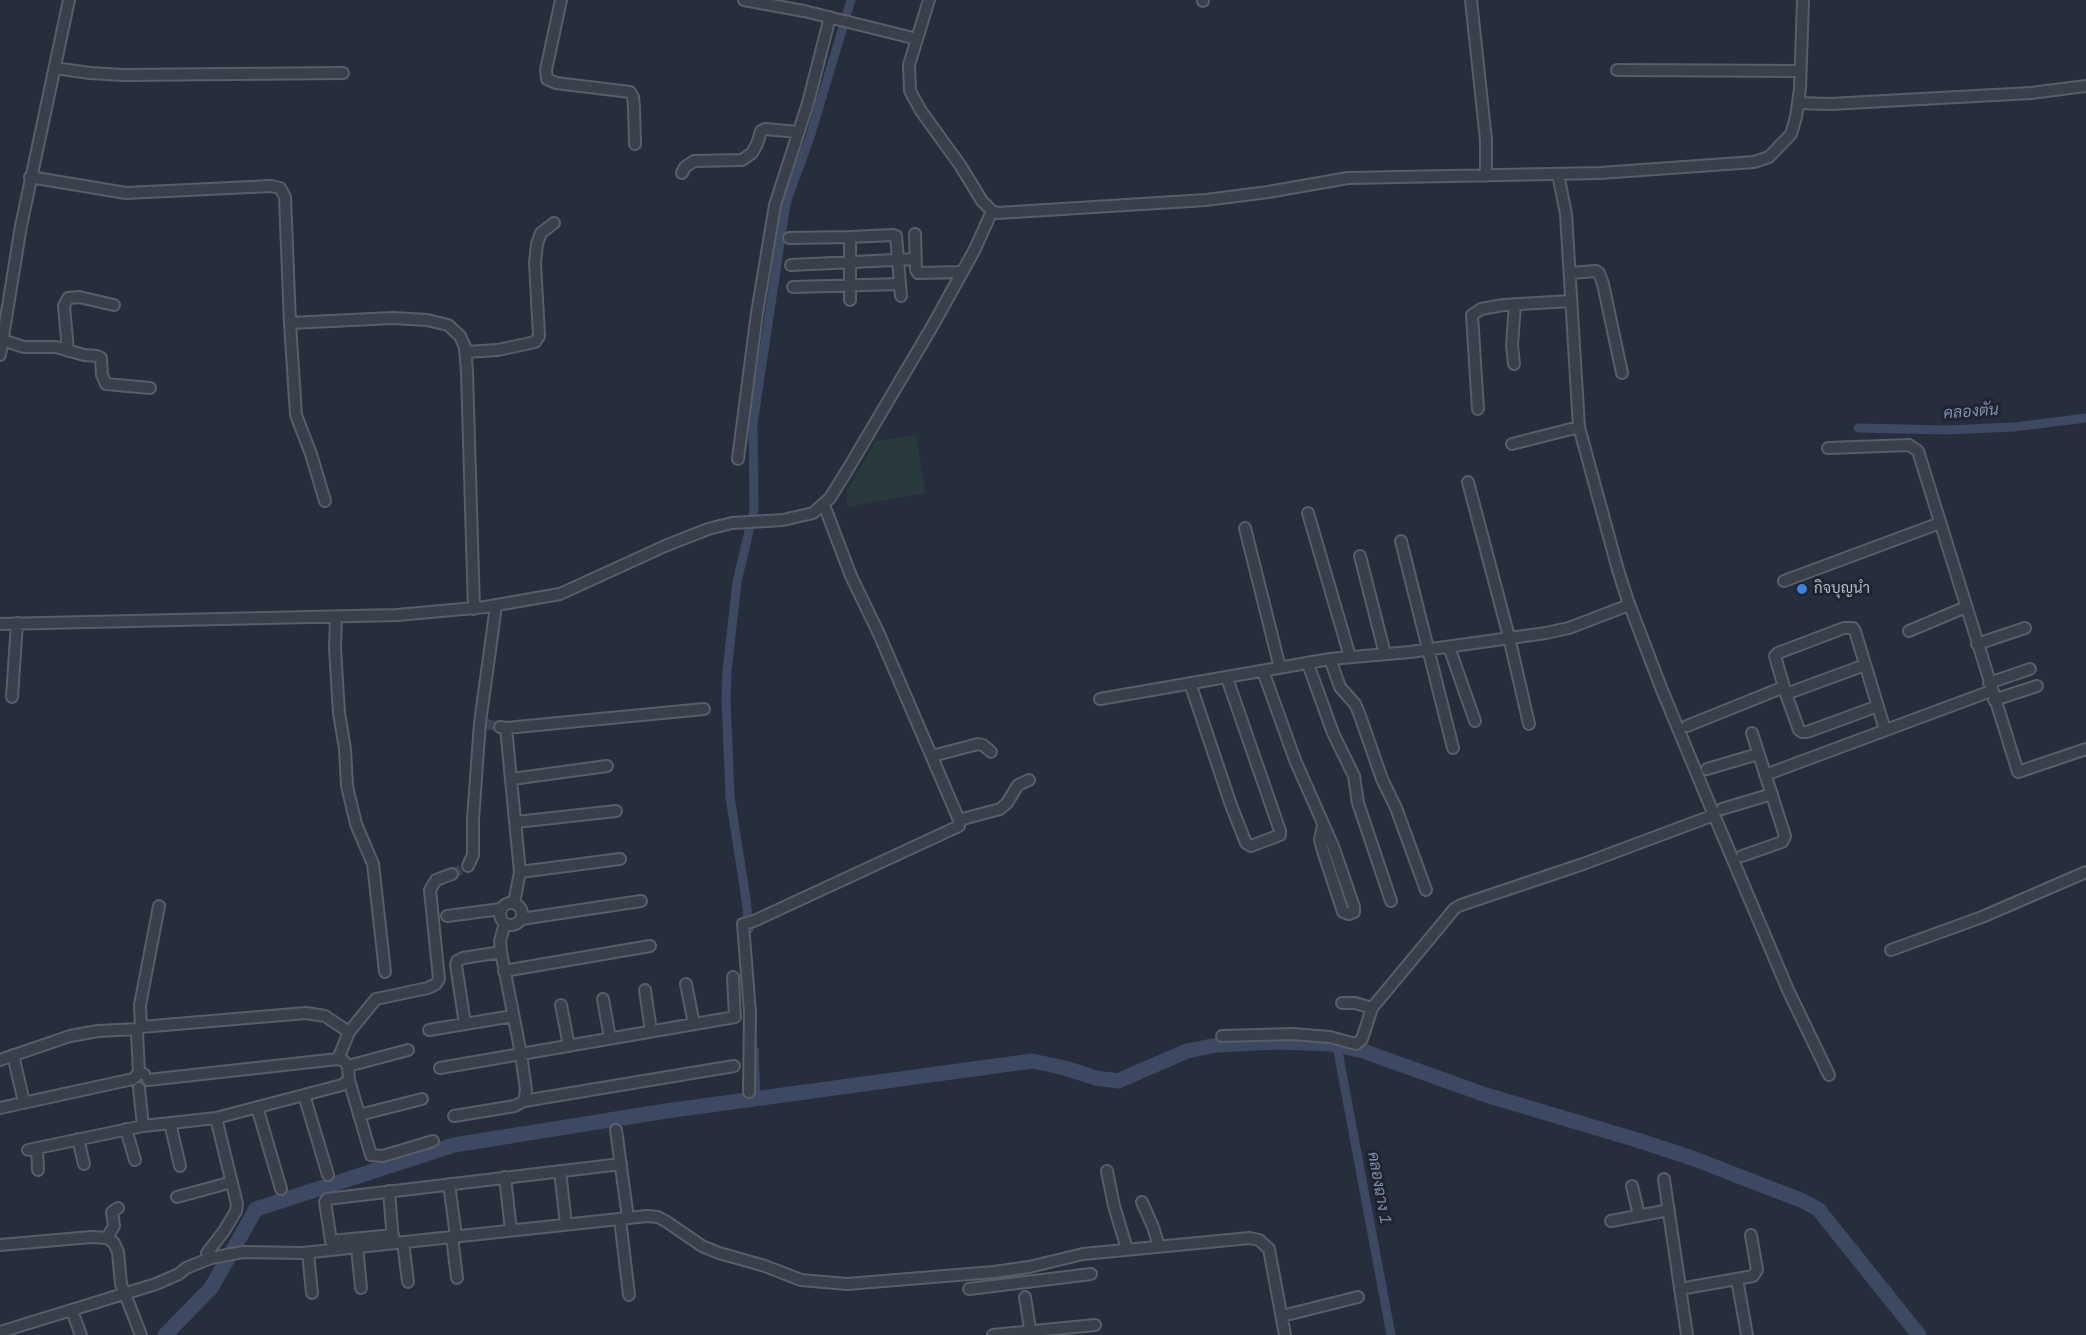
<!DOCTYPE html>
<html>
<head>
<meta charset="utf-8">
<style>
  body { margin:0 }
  canvas { display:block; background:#262d3b }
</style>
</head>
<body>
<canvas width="2086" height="1335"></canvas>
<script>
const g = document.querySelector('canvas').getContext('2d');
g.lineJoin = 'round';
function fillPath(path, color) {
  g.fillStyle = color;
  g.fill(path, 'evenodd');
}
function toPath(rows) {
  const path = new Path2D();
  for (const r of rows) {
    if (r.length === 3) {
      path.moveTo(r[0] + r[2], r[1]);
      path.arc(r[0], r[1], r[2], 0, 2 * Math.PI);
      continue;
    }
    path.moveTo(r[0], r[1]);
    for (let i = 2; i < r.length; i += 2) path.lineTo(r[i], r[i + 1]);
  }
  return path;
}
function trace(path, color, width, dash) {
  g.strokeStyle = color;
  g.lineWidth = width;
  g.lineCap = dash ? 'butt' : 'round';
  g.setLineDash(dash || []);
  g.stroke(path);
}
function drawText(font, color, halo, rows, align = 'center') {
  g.font = font + ' "IBM Plex Sans",Sarabun,sans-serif';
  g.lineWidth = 6;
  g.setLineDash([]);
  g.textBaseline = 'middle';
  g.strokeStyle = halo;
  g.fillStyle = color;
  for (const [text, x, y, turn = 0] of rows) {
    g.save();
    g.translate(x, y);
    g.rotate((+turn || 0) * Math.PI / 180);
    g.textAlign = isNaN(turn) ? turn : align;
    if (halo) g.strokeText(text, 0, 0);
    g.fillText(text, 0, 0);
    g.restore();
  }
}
const green = toPath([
  [916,435,925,493,847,507,847,490,876,441]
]);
const canal = toPath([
  [1858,428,1946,430,2014,427,2086,418],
  [749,929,746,899,730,797,726,698,727,671,737,582,754,510,753,424,786,203,810,137,851,0],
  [1337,1046,1391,1335],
  [754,1050,756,1099]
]);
const river = toPath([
  [165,1335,211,1288,256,1209,454,1145,666,1111,1032,1061,1065,1068,1096,1078,1118,1081,1187,1051,1217,1045,1277,1042,1331,1044,1363,1051,1486,1095,1637,1140,1692,1158,1803,1201,1818,1209,1919,1335]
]);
const minorTunnel = toPath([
  [486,724,500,727],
  [452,874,468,866]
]);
const minor = toPath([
  [561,0,546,70,547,79,556,83,630,92,633,97,634,107,635,144],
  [744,0,804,11,917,39],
  [929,0,909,65,910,91,921,111,960,165,982,201,992,211,998,213,1206,200,1268,192,1348,178,1600,173,1754,162,1769,157,1791,134,1796,117,1800,89,1803,0],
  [1471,0,1486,140,1486,176],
  [1203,1,1203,0],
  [55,68,90,73,123,75,343,73],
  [1617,70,1800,71],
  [1798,103,1830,104,2031,93,2086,86],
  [682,173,685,167,694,161,742,160,752,153,757,144,761,131,765,129,798,132],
  [1558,174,1566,214,1579,427,1618,570,1628,601,1662,690,1714,815,1788,990,1829,1075],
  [30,177,126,193,271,186,280,188,285,197,290,323,393,318,427,320,448,325,460,336,465,347,467,373,474,609],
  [915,234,916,270,918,273,962,272],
  [789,238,850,237],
  [791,265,915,259],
  [1570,273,1596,271,1599,273,1603,284,1622,373],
  [793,287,900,284],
  [850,300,850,237,893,235,896,236,901,296],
  [290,323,296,415,311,454,325,501],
  [2,340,24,347,56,347,84,355,97,356,101,358,102,375,106,384,150,388],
  [68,351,64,306,68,298,79,297,114,305],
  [466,352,498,350,535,342,539,336,535,263,537,244,541,233,554,223],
  [0,355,21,226,69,0],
  [1514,364,1512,345,1515,304],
  [1478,409,1472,315,1481,309,1503,305,1571,301],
  [1512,444,1579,427],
  [1828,448,1909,445,1918,451,2018,772,2086,749],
  [738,459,757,313,775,205,808,103,830,17],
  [1468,482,1509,637,1529,724],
  [1308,513,1350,657],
  [1245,528,1280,668],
  [1401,541,1453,748],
  [1360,556,1385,654],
  [1784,581,1940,523],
  [336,617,335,648,339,713,345,749,347,786,356,824,373,864,385,972],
  [0,624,397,615,485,607,560,594,665,546,708,529,732,523,783,520,813,513,830,498,848,469,933,325,975,249,992,211],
  [1909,631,1966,607],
  [1977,644,2025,628],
  [1449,647,1475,721],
  [1330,659,1340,687,1355,704,1359,713,1382,779,1396,808,1426,890],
  [1308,664,1333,733,1354,776,1358,803,1391,901],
  [1263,671,1295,760,1333,846,1354,907,1354,912,1349,914,1343,912,1323,851,1320,840,1323,825],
  [1190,683,1231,805,1246,843,1251,846,1280,835,1280,831,1227,678],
  [1989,683,2030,669],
  [1786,694,1865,665],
  [12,697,17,623],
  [1100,699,1330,659,1410,652,1546,633,1569,628,1629,605],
  [1994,700,2037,686],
  [1878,706,1807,732,1802,732,1799,730,1786,694,1775,656,1778,653,1844,628,1853,628,1855,631,1885,730],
  [1687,726,1784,687],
  [500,727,506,728,704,709],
  [506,728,520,872,514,903],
  [932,756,978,744,983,745,991,752],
  [1707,769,1758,754],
  [1765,775,1991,691],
  [512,779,607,766],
  [1722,809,1772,794],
  [959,820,1000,809,1007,803,1018,785,1029,780],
  [516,822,616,811],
  [1742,856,1782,842,1785,836,1752,733],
  [468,866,473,855,473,819,480,723,496,606],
  [520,872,620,859],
  [511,914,11],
  [447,916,501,909],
  [521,919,641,901],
  [1891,950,1982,917,2086,872],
  [504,971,650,946],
  [686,984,694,1024],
  [645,990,651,1031],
  [603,999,610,1038],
  [1342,1003,1355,1003,1372,1008,1446,919,1454,909,1461,905,1583,864,1714,815],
  [561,1005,569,1046],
  [465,1024,456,965,457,961,463,958,501,952],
  [141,1027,140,1005,159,906],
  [429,1030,513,1016],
  [1222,1036,1292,1034,1330,1037,1356,1044,1362,1039,1372,1008],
  [13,1055,24,1102],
  [338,1059,349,1032,376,999,428,988,436,984,439,979,430,890,436,880,452,874],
  [0,1060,70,1036,98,1031,137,1029],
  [348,1066,408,1050],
  [440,1068,735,1017,733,977],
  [139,1073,137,1033,137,1029,141,1027,306,1013,325,1016,349,1032],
  [148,1080,338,1059,344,1061,348,1066,349,1080,342,1085,216,1118],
  [349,1080,371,1155,383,1156,433,1141],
  [139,1088,143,1126,216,1118,237,1204,236,1211,224,1231,207,1253],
  [749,1092,750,1012,743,924,754,921,959,826,959,820,879,634,851,576,824,505],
  [304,1095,328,1175],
  [524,1101,734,1066],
  [257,1107,281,1189],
  [0,1108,133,1079,139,1073,144,1074],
  [359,1115,422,1099],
  [454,1116,515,1106,524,1101,526,1090,521,1054,501,952,500,941,505,923],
  [170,1123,180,1166],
  [126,1129,135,1160],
  [616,1130,628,1218],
  [78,1139,84,1164],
  [37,1148,38,1170],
  [28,1150,143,1126],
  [560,1171,566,1224],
  [1107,1171,1114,1206,1127,1249],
  [505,1177,511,1230],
  [1664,1179,1687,1335],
  [449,1184,456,1236],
  [1632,1186,1639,1215],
  [389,1191,393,1241],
  [177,1197,232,1182],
  [1142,1202,1153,1227,1159,1246],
  [620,1219,629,1295],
  [1611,1221,1669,1210],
  [393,1235,331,1241,325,1202,327,1199,621,1164],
  [452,1237,457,1278],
  [107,1238,114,1226,112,1212,118,1208],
  [403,1242,408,1282],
  [0,1245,91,1237,107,1238,114,1243,118,1252,121,1284,141,1335],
  [357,1247,361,1288],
  [308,1253,312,1293],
  [1737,1279,1747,1335],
  [969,1289,1091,1274],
  [1680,1289,1753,1276,1757,1270,1751,1235],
  [1025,1297,1031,1335],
  [72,1311,81,1335],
  [1282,1316,1358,1297],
  [0,1332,156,1284,179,1274,186,1268,211,1258,243,1252,303,1253,647,1216,658,1217,667,1222,702,1246,719,1253,765,1266,801,1280,847,1284,994,1272,1029,1267,1083,1254,1250,1238,1259,1240,1269,1249,1285,1335],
  [993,1335,1095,1325]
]);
const markers = [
  [1802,589,6,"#3f7fe0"]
];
const poiNames = [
  ["กิจบุญนำ",1814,589]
];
const waterNames = [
  ["คลองตัน",1971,412,-4],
  ["คลองฉาง 1",1379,1188,80]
];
fillPath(green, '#293a3d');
trace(canal, '#3d4962', 9);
trace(river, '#3d4962', 15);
trace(minorTunnel, '#3b4250', 10, [10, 5]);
trace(minor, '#575d69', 14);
trace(minor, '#393f4b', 10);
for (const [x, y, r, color] of markers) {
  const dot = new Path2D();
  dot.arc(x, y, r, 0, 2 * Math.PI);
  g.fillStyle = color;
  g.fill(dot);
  trace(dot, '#1e2430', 2);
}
drawText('15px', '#b5bac7', '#1e2430', poiNames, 'left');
drawText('italic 16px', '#808eab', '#1e2430', waterNames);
</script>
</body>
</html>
